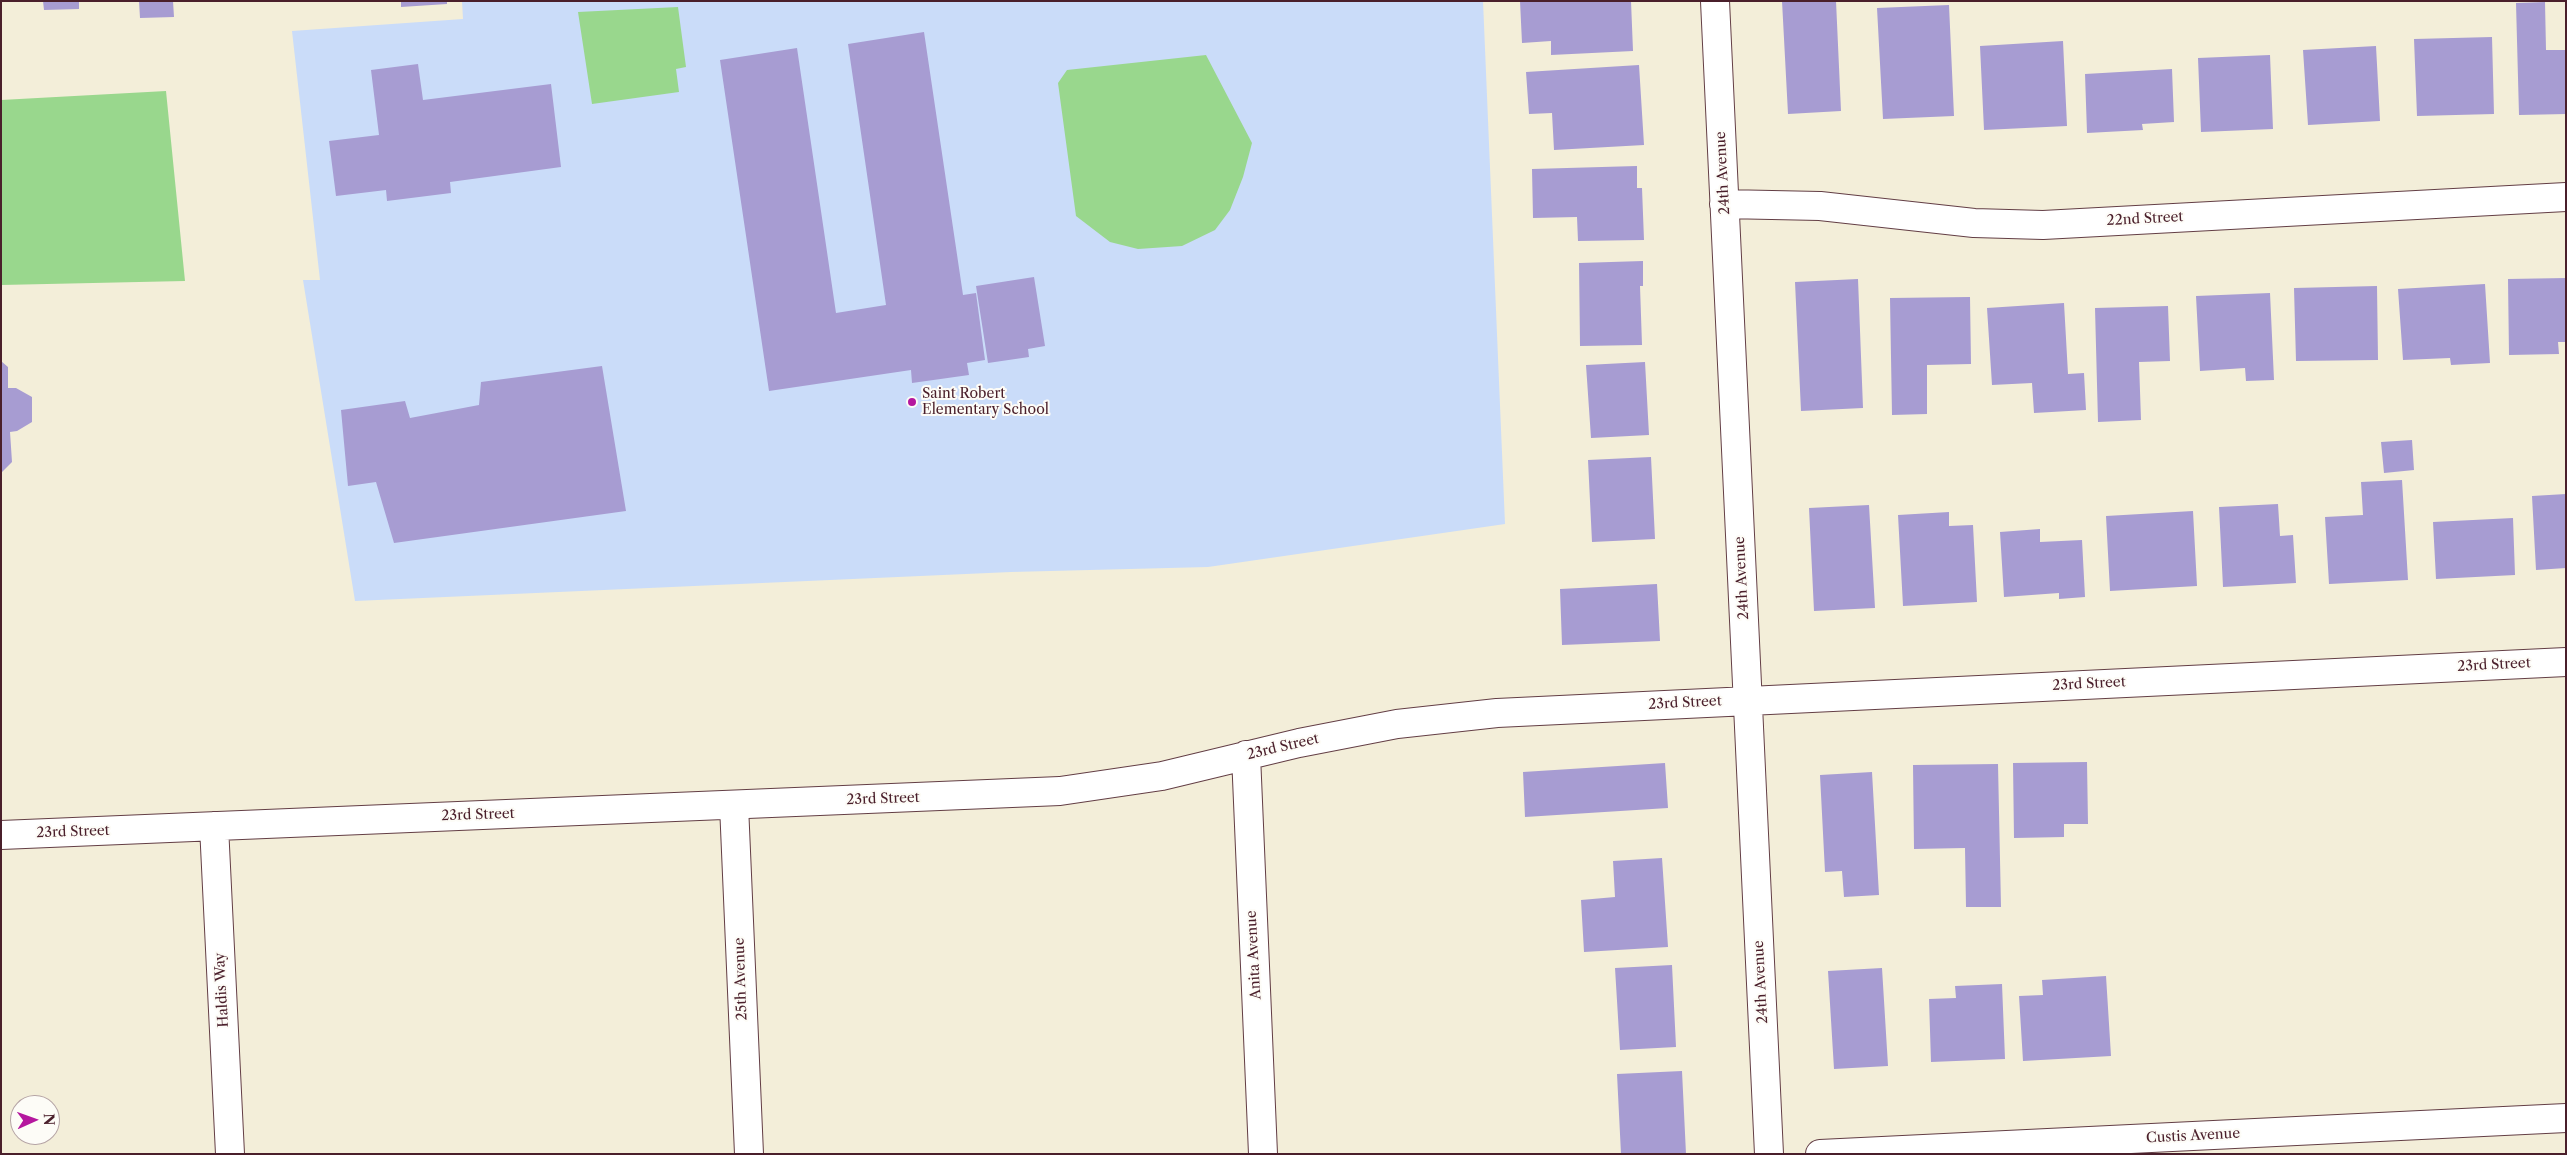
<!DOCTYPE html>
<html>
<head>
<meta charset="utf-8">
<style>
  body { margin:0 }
  #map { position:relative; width:2567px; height:1155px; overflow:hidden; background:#f3eed9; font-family:"Libre Caslon Text",serif }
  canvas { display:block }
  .frame { position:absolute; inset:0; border:2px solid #4a1f2b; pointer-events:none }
  .north { position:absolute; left:10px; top:1095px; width:50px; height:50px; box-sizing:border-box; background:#fdfcf7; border:1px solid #b5a4a5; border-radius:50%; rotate:88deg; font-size:14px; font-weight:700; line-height:20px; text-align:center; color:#4a1f2b }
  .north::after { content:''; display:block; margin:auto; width:18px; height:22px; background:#b5179e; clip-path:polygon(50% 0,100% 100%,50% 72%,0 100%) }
</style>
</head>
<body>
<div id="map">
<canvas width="2567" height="1155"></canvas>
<div class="frame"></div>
<div class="north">N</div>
</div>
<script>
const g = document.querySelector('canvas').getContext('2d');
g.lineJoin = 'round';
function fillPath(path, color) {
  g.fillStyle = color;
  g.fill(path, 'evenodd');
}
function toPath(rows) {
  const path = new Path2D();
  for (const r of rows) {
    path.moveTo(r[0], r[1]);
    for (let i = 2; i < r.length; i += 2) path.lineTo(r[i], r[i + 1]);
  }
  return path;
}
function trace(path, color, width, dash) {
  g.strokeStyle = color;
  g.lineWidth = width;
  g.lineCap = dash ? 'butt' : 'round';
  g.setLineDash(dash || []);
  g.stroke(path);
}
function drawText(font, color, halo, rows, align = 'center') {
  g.font = font + ' "Libre Caslon Text",serif';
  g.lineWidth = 4;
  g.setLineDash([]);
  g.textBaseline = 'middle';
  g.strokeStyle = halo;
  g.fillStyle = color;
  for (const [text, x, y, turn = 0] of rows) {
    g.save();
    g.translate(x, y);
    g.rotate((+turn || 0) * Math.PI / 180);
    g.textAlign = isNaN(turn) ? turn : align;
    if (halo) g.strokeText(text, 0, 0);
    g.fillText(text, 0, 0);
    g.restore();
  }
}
const built = toPath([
  [462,1,1483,1,1505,524,1208,567,1011,572,355,601,303,280,320,280,292,31,463,19]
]);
const green = toPath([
  [678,7,686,67,676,69,679,92,592,104,578,12],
  [1206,55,1252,143,1243,177,1230,210,1215,230,1182,246,1138,249,1110,242,1076,216,1058,83,1067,70],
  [166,91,185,281,1,285,1,100]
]);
const building = toPath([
  [43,1,79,1,79,9,44,10],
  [139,1,173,1,174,17,140,18],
  [401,1,447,1,447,4,401,7],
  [1520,1,1631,1,1633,51,1551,55,1551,41,1522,43],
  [1782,1,1836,1,1841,111,1788,114],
  [2545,2,2546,50,2566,50,2566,114,2519,115,2516,3],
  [1949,5,1954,116,1883,119,1877,8],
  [924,32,963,295,976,293,985,360,967,363,969,375,912,383,911,370,769,391,720,60,797,48,836,313,886,305,848,44],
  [2492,37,2494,114,2417,116,2414,39],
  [2063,41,2067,126,1984,130,1980,46],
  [2376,46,2380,121,2308,125,2303,50],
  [2270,55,2273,129,2201,132,2198,58],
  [418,64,423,100,551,84,561,167,450,182,451,193,387,201,386,190,336,196,329,141,379,135,371,70],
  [1639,65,1644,145,1554,150,1552,113,1529,114,1526,72],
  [2172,69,2174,122,2142,124,2143,130,2087,133,2085,74],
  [1637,166,1637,188,1642,188,1644,240,1578,241,1577,217,1533,218,1532,169],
  [1643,261,1643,286,1640,286,1642,345,1580,346,1579,263],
  [1034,277,1045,346,1028,349,1029,357,988,363,976,286],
  [2566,278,2566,342,2558,342,2559,354,2509,355,2508,279],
  [1858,279,1863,408,1801,411,1795,282],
  [2485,284,2490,363,2451,365,2450,358,2403,360,2398,289],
  [2377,286,2378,360,2296,361,2294,288],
  [2270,293,2274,380,2246,381,2245,368,2200,371,2196,296],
  [1970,297,1971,364,1927,365,1927,414,1892,415,1890,298],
  [2064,303,2068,374,2084,373,2086,410,2034,413,2032,383,1992,385,1987,308],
  [2168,306,2170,361,2139,362,2141,420,2098,422,2095,308],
  [1,361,8,367,8,388,16,388,32,397,32,422,17,431,10,432,12,462,1,473],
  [1645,362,1649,435,1591,438,1586,365],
  [602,366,626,511,394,543,376,482,348,486,341,410,405,401,410,418,479,405,481,382],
  [2412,440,2414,470,2384,473,2381,442],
  [1651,457,1655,539,1592,542,1588,460],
  [2402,480,2408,580,2329,584,2325,517,2363,515,2361,482],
  [2566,494,2566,568,2536,570,2532,496],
  [2278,504,2280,536,2293,535,2296,583,2223,587,2219,507],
  [1869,505,1875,608,1814,611,1809,508],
  [2193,511,2197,586,2110,591,2106,516],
  [1949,512,1949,526,1973,525,1977,602,1903,606,1898,515],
  [2513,518,2515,575,2436,579,2433,522],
  [2040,529,2040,542,2082,540,2085,597,2059,599,2059,593,2004,597,2000,532],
  [1657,584,1660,641,1562,645,1560,589],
  [2087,762,2088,824,2064,824,2064,837,2014,838,2013,763],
  [1665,763,1668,808,1525,817,1523,772],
  [1998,764,2001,907,1966,907,1965,848,1914,849,1913,765],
  [1872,772,1879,895,1844,897,1842,871,1825,872,1820,775],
  [1662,858,1668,947,1584,952,1581,900,1615,897,1613,861],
  [1672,965,1676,1047,1620,1050,1615,968],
  [1882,968,1888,1066,1834,1069,1828,971],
  [2106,976,2111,1056,2023,1061,2019,996,2043,995,2042,980],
  [2002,984,2005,1059,1931,1062,1929,999,1956,998,1955,986],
  [1682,1071,1686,1154,1621,1154,1617,1074]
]);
const street = toPath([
  [1715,1,1769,1154],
  [1724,204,1820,206,1974,223,2043,225,2566,197],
  [1246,755,1263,1154],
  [734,805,749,1154],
  [214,826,230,1154],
  [1,835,1060,791,1162,776,1299,743,1397,724,1497,713,2566,662],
  [1820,1154,2566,1118]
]);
const markers = [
  [912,402,5,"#b5179e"]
];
const streetNames = [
  ["24th Avenue",1723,173,-93],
  ["22nd Street",2145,219,-3],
  ["24th Avenue",1742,578,-93],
  ["23rd Street",2494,665,-3],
  ["23rd Street",2089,684,-3],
  ["23rd Street",1685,703,-3],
  ["23rd Street",1283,747,-13],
  ["23rd Street",883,799,-2],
  ["23rd Street",478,815,-2],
  ["23rd Street",73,832,-2],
  ["Anita Avenue",1254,955,-93],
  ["25th Avenue",741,979,-92],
  ["24th Avenue",1761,982,-93],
  ["Haldis Way",222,990,-93],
  ["Custis Avenue",2193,1136,-3]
];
const poiNames = [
  ["Saint Robert",922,394],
  ["Elementary School",922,410]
];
fillPath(built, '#cadcf9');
fillPath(green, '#99d78d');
fillPath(building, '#a79cd2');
trace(street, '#633e45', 30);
trace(street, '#fff', 28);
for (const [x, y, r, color] of markers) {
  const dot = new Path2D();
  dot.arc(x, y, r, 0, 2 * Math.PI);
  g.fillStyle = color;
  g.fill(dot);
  trace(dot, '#fdfcf7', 2);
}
drawText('14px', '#4a1f2b', '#fdfcf7', streetNames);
drawText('14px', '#4a1f2b', '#fdfcf7', poiNames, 'left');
</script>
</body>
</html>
